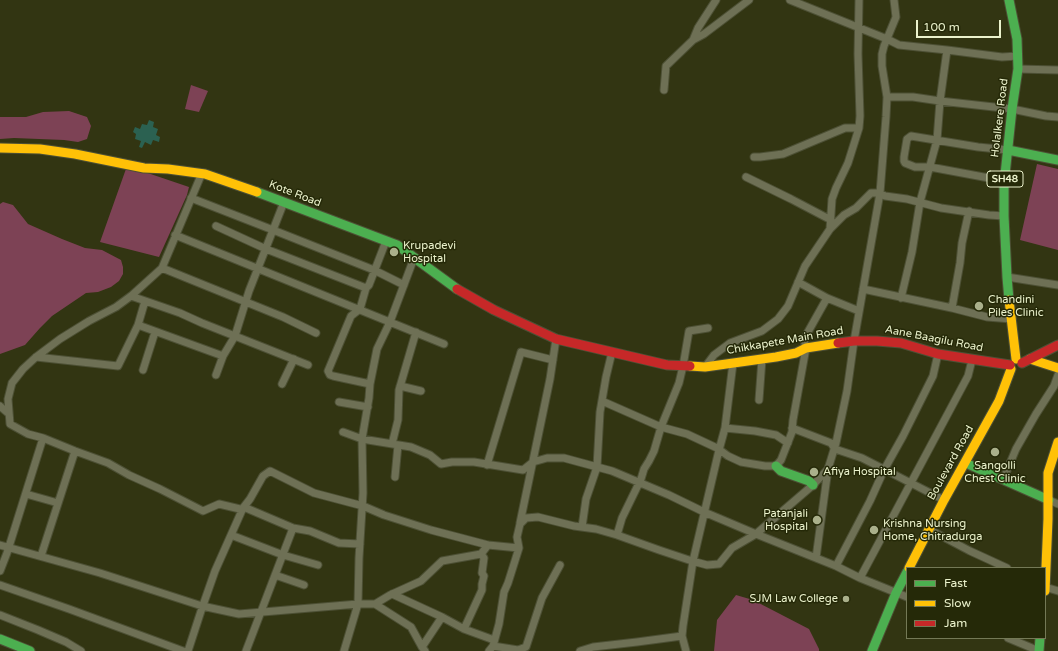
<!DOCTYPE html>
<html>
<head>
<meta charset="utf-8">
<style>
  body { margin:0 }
  #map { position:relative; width:1058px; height:651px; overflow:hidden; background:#323512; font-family:"Varela Round",sans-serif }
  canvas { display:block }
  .legend { position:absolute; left:906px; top:567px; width:140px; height:72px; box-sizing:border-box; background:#252908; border:1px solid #747956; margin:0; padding:5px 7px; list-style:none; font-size:12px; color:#ebf2cc }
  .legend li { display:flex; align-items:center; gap:8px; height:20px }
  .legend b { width:20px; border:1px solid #747956 }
  .scale { position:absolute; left:916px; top:20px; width:85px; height:18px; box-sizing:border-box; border:2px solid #ebf2cc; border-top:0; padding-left:5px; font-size:12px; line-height:14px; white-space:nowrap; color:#ebf2cc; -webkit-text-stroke:3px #252908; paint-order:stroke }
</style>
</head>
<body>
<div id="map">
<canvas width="1058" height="651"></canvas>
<ul class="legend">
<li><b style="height:5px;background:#4caf50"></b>Fast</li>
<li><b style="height:5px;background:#ffc107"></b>Slow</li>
<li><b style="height:5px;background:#c62828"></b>Jam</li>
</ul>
<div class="scale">100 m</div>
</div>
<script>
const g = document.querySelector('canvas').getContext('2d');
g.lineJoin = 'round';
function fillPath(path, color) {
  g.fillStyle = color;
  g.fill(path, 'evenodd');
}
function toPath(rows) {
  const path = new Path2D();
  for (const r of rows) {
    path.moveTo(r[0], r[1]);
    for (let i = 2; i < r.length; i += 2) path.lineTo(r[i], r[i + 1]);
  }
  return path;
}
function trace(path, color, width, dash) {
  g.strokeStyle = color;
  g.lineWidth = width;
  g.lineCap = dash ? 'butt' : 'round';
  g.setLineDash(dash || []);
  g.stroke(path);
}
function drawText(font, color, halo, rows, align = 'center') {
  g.font = font + ' "Varela Round",sans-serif';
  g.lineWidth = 3;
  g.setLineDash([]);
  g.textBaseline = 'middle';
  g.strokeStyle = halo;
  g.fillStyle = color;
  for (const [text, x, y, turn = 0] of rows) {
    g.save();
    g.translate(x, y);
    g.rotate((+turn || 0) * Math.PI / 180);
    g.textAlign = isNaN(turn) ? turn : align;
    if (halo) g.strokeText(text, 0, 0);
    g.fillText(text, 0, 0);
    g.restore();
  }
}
const green = toPath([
  [191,85,208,91,199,112,185,109],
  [69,111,87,117,91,126,87,139,78,142,64,140,14,138,0,139,0,117,26,117,43,112],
  [1037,164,1058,169,1058,250,1020,240],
  [127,166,189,187,187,195,159,257,100,242],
  [3,202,13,205,28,224,62,239,85,248,102,250,121,260,123,267,123,274,119,281,111,287,98,292,86,293,52,316,40,328,25,345,0,354,0,204],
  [736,595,753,600,809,629,819,649,819,651,714,651,717,620]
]);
const water = toPath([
  [149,120,154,122,153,127,158,129,156,135,160,137,159,142,153,140,151,145,145,142,142,148,139,147,141,141,135,139,136,134,133,132,135,127,140,129,142,124,147,125]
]);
const street = toPath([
  [790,0,887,39,899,45,947,50,940,101,937,140,920,202,912,252,901,298],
  [894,0,896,17,884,46,882,54,882,66,887,97,913,97,940,101,1012,109,1046,116,1058,117],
  [693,40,704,34,749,0],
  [947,50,1002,57,1018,56],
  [1018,69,1058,70],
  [664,90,666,66,693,40,698,28,716,0],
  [754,157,760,157,783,154,845,128,859,128],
  [202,173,162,268,131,296,116,307,89,321,60,339,36,357,23,369,12,383,8,399,10,424,28,434,43,438,75,451,108,463,129,475,160,489,203,511,219,504,240,509,246,508,293,528,310,531,339,543,360,544],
  [746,177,791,199,831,220],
  [1005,181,930,167,915,167,905,163,904,161,904,157,907,139,911,136,978,147,1008,150],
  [191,198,273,230,374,270,404,285],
  [216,226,266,249,366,288],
  [830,229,832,199,836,188,848,163,859,128,860,116,858,54,859,0],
  [175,235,444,344],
  [162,268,283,317,316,333],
  [1007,277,1058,285],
  [798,282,827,298,859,311],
  [863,289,952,308,987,317,1012,319],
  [131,296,180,313,202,323,308,365],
  [952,308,960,263,962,243,969,211],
  [138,325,223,356],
  [36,357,118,366,138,325,145,301],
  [705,367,714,355,730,343,762,331,778,319,788,306,805,266,830,229,844,215,856,208,871,193,880,193,885,196,907,199,941,208,989,215,1004,216],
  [143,370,155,332],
  [216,375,223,356,235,336,249,291,284,202],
  [282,384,294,359],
  [370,384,333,376,330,375,328,371,351,316,360,309,366,288,369,285,386,241],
  [400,386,421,391],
  [759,400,762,359],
  [602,401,661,427,679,383,683,366,689,331,708,328],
  [339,402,368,407],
  [0,406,9,414],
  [725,428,755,431,776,435,788,443],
  [792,428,831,443,835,449,862,458,944,500],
  [343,432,362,439,411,447,430,455,441,464,452,462,474,462,523,470,533,462,547,458,564,458,612,471,669,495,704,512,756,534,836,566,860,578,907,597],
  [392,444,398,420,399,390,416,332],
  [487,465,521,352,553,360],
  [395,477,398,445],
  [1003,480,1016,449,1036,414,1054,386,1058,375],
  [26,494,58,503],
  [1049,500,1058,504],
  [520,523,550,379,556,339],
  [582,527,586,499,597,467,600,412,606,377,612,352],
  [934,532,970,551,1007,568],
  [231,535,283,555,318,565],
  [617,535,659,550,692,561,707,565,719,564,732,548,756,534,813,485,828,469,836,443,847,391,854,341,880,193,886,117,887,97],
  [0,545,100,573,202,606,239,614,358,604,375,604,390,595,421,581,442,561,481,554,488,545],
  [41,556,75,451],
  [816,558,828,469],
  [836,566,870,501,884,470,903,436,933,376,938,354],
  [0,571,7,553,43,438],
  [275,575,304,585],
  [860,578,968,376,972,360],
  [0,585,69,609,183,651],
  [1045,587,1058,591],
  [392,594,442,617,464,629,494,640],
  [375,604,411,627,422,647,425,651],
  [0,615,38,630,66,642,81,651],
  [464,629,482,590,482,584,484,576,482,573,484,558,481,554],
  [1008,638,1039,651],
  [493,646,518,650,526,647,542,598,560,565],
  [422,647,442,617],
  [188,651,201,611,215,571,243,508,250,499,263,476,270,471,314,493,363,506,384,515,431,530,488,545,519,548],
  [246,651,293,528],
  [344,651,358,604,359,558,363,493,362,439,369,398,370,384,377,349,390,322,414,258],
  [489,651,493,646,499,624,504,592,508,583,519,548,517,537,520,524,526,518,538,517,574,526,596,529,617,535,622,518,641,479,644,469,649,461,654,451,661,427,687,434,717,448,728,456,741,462,765,466,776,466,781,460,792,432,793,420,806,348,804,339,827,298],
  [580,651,593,647,637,642,682,636],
  [686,651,682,636,683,626,693,561,719,450,725,428,733,363]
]);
const fast = toPath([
  [1009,0,1017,39,1018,69,1012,109,1004,184,1004,216,1007,277,1009,300],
  [1008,150,1058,160],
  [257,192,397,245,457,289],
  [970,465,1049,500],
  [776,466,781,471,809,481,813,485],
  [0,639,30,651],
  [872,651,896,593,907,572],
  [1039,651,1040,638]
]);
const slow = toPath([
  [0,148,40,149,75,154,144,168,168,169,205,174,257,192],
  [1009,300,1016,359],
  [1030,359,1058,368],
  [690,366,705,367,776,357,796,353,806,348,838,343],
  [909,568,944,500,999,401,1011,369],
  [1045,591,1048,519,1048,473,1058,442]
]);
const jam = toPath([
  [457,289,494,310,556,339,667,365,690,366],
  [838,343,854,341,877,341,901,343,938,354,1010,365],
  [1022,363,1058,345]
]);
const markers = [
  [394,252,5,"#aab08b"],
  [979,306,5,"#aab08b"],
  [995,452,5,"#aab08b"],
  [814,472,5,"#aab08b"],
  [817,520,5,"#aab08b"],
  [874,530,5,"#aab08b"],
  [846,599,4,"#aab08b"]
];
const shields = [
  [1005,179,36]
];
const shieldNames = [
  ["SH48",1005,179]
];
const streetNames = [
  ["Holalkere Road",1000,118,-83],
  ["Kote Road",295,194,21],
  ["Aane Baagilu Road",934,339,11],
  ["Chikkapete Main Road",785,341,-10],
  ["Boulevard Road",951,463,-61]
];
const poiNames = [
  ["Krupadevi",403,246],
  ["Hospital",403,259],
  ["Chandini",988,300],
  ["Piles Clinic",988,313],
  ["Sangolli",995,466,"center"],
  ["Chest Clinic",995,479,"center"],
  ["Afiya Hospital",823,472],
  ["Patanjali",808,514,"right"],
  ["Hospital",808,527,"right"],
  ["Krishna Nursing",883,524],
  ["Home, Chitradurga",883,537],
  ["SJM Law College",838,599,"right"]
];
fillPath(green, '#7d4255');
fillPath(water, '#2b6151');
trace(street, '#4d5035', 9);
trace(fast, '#4d5035', 11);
trace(slow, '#4d5035', 11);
trace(jam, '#4d5035', 11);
trace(street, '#6e7055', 7);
trace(fast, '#4caf50', 9);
trace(slow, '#ffc107', 9);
trace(jam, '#c62828', 9);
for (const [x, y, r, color] of markers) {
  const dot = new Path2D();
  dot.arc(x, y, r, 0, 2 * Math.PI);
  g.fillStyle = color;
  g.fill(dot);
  trace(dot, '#252908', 1.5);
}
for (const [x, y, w] of shields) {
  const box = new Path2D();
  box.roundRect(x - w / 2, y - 8, w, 16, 3);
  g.fillStyle = '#252908';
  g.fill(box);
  trace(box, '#ebf2cc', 1);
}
drawText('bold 10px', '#ebf2cc', null, shieldNames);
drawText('11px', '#ebf2cc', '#252908', streetNames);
drawText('11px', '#ebf2cc', '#252908', poiNames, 'left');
</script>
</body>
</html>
